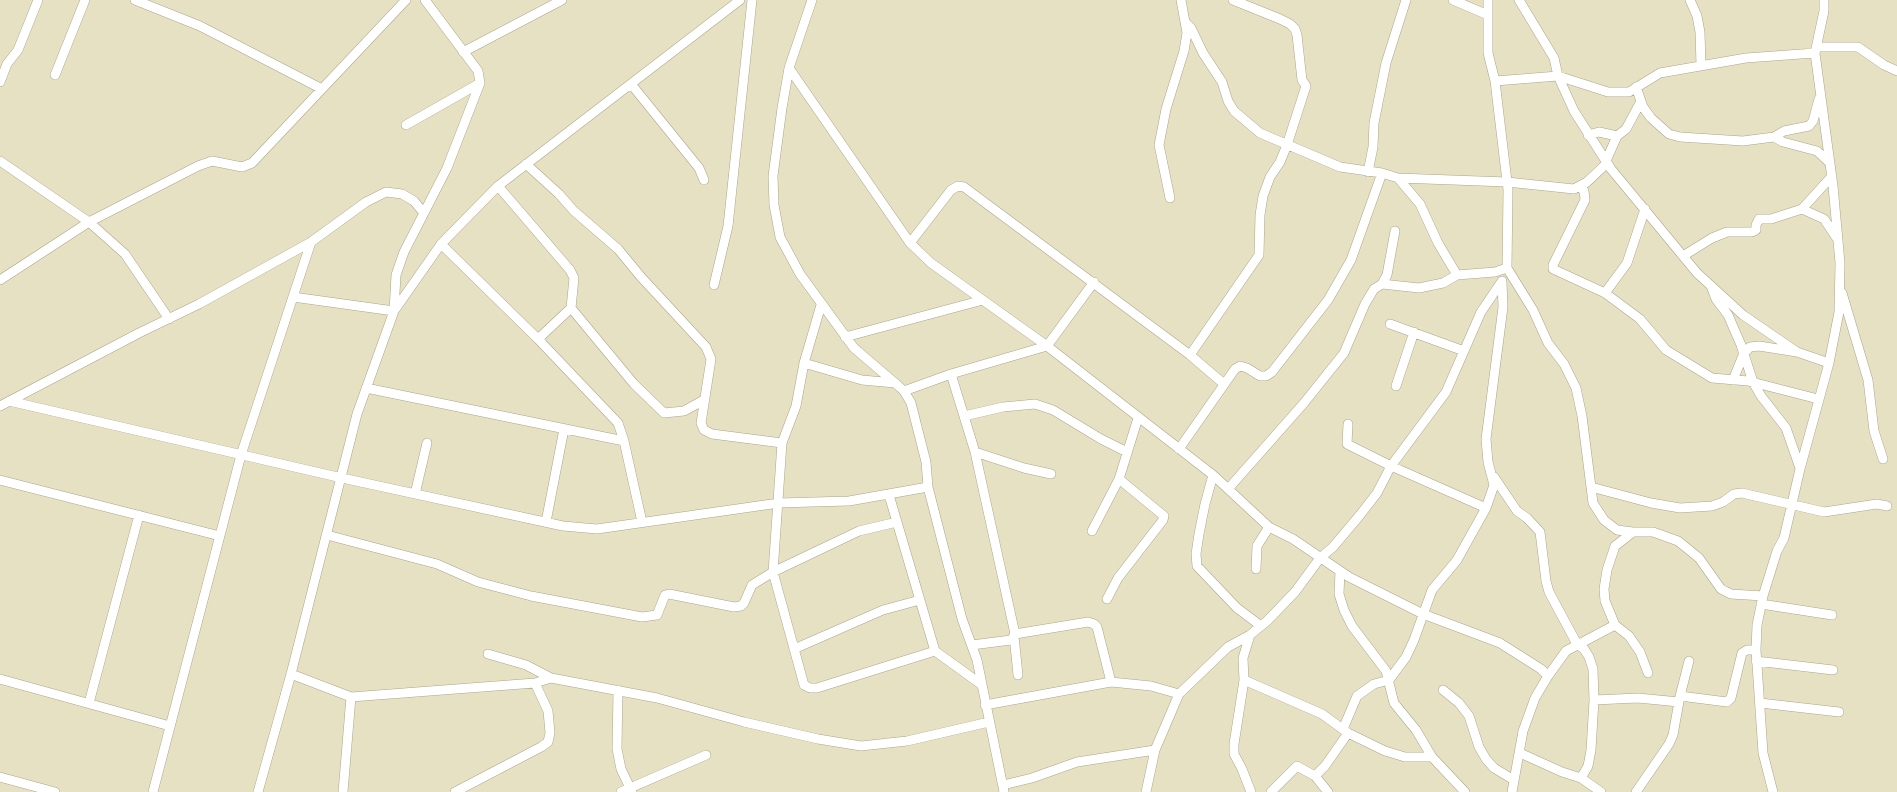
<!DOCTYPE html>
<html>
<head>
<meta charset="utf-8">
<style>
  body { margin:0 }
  canvas { display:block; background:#e7e1c4 }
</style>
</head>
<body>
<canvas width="1897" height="792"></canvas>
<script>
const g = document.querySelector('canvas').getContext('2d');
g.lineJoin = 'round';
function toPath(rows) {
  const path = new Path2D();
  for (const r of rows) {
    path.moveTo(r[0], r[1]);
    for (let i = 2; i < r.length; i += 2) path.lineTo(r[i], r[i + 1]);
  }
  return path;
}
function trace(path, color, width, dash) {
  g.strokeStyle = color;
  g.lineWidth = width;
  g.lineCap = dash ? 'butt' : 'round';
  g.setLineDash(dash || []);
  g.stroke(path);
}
const minor = toPath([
  [135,0,200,26,322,89],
  [812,0,789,68,782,108,773,176,774,205,780,237,800,274,854,348,895,383,904,391,911,403,926,462,928,487,962,619,977,660,1004,792],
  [1453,0,1488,15],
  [1488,0,1488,53,1495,81,1508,190,1507,268,1533,310,1548,343,1564,364,1576,388,1582,416,1593,503,1604,520,1617,530,1633,532,1653,532,1678,541,1699,558,1721,589,1731,594,1763,596],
  [1519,0,1554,58,1558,76,1574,111,1611,169,1697,273,1743,315,1797,352],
  [1690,0,1697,16,1700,32,1701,65],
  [1186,23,1191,28,1203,53,1222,82,1228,101,1234,111,1260,133,1340,167,1382,173,1398,178,1507,182,1574,189,1587,182,1607,163],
  [1817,47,1858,47,1884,65,1897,71],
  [463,52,562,0],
  [789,68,910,243,931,263,1047,346,1213,475,1269,527,1293,539,1349,577,1423,614,1500,643,1541,669,1548,676],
  [55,75,85,0],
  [1495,81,1558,76,1608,92,1629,92,1660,73,1746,58,1815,53],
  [0,82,7,64,18,50,38,0],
  [631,84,699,168,704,180],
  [1636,87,1643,107,1651,118,1669,134,1680,137,1743,141,1774,137,1784,131,1809,126,1813,121,1819,99],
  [406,125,480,83],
  [1588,135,1599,132,1617,136],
  [1774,137,1783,142,1817,151,1830,163],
  [0,161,89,222,125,254,169,319],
  [1606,161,1617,136,1626,129,1641,101],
  [526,164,559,194,574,211,618,249,641,277,706,347,711,359,701,423,704,430,712,434,782,443],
  [1368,172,1373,147,1374,123,1386,63,1406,0],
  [1398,178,1420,204,1438,243,1457,275],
  [498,186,570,270,574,278,571,308,634,384,664,413,684,411,704,400],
  [1580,187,1584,191,1585,200,1553,265,1553,269,1605,293,1640,319,1666,350,1712,378,1748,381,1818,399],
  [1170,198,1159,145,1166,109,1184,51,1187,33,1181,0],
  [1802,209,1832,176],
  [910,243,951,190,958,186,964,187,1190,355,1224,384],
  [441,244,538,339,618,423,624,441,642,522],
  [1683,256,1712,238,1727,232,1752,232,1756,230,1756,225,1759,219,1771,219,1802,209,1824,219,1836,237],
  [0,280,89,222,198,166,212,161,242,167,252,163,406,0],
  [1382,284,1419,288,1443,283,1457,275,1495,272,1507,268],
  [714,285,728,226,752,0],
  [1711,286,1716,299,1728,315,1741,345,1753,382,1761,396,1786,428,1800,468],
  [1605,293,1627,263,1645,209],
  [1842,293,1868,380,1874,431,1883,459],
  [293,297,394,311,396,275,404,252,447,168,480,83,478,71,425,0],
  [821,305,804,363,796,406,782,443,773,572,804,685,810,688,817,688,935,651],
  [1390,324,1464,351],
  [845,337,983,300],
  [538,339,571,308],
  [1190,355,1259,255,1260,215,1263,196,1270,177,1280,162,1287,145,1306,86,1302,80,1297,35,1295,29,1290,24,1280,19,1233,0],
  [804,363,862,380,895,383],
  [951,374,975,452,1015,634,1011,640,972,645],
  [1733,380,1744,353,1750,347,1759,346,1797,352,1829,363],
  [1396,386,1414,332],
  [366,388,624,441],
  [904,391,951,374,1047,346,1094,282],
  [9,401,342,478,563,526,597,529,779,503,849,501,928,487],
  [0,406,139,333,199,304,311,242,366,202,386,192,402,194,414,201,423,212],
  [964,416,1003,407,1035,404,1053,410,1101,439,1127,452],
  [1348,424,1347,444,1391,466,1486,508],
  [1179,449,1235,369,1240,366,1247,368,1260,376,1266,376,1272,372,1328,300,1351,260,1382,173],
  [975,452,1024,468,1051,474],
  [1213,475,1205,504,1199,534,1196,554,1197,566,1237,608,1261,626],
  [1494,477,1517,511,1527,518,1540,532,1546,581,1549,592,1577,644,1584,649,1589,657,1593,669,1594,700,1591,750,1588,766,1581,778],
  [0,480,220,536],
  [1591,487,1651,503,1680,508,1712,506,1723,502,1734,494,1742,493,1824,512,1877,504,1887,506],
  [1228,489,1304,403,1344,353,1365,304,1374,289,1382,284,1387,275,1395,231],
  [415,494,427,443],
  [889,495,935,651,982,685],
  [546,522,564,429],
  [1092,531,1119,479,1138,418],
  [1633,532,1615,546,1607,570,1604,589,1605,601,1615,625,1629,636,1640,652,1648,673],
  [327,535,437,564,478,582,531,596,642,617,657,615,665,595,669,594,734,607,741,606,744,603,752,585,773,572,859,531,897,522],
  [1256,569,1257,546,1269,527],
  [1340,571,1339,594,1344,610,1352,626,1386,671,1394,703,1416,730,1432,757,1465,792],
  [1107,599,1118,578,1163,520,1164,516,1119,479],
  [1761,604,1832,615],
  [1015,634,1088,622,1094,624,1097,627,1111,682],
  [1250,635,1243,658,1244,680,1234,744,1234,754,1242,769,1251,792],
  [1014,636,1018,675],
  [794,649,883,610,920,600],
  [488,654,526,665,551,678],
  [1756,661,1833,670],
  [291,674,351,697,535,683,551,678,657,698,744,722,818,739,861,746,907,741,989,722],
  [0,679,170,726],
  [1244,680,1322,714,1348,733,1385,751,1405,757,1432,757],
  [618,690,617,749,621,769,632,792],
  [1443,690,1459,703,1469,716,1479,747,1486,759,1494,768,1514,780],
  [1680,696,1689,661],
  [1594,700,1638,698,1679,702],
  [89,703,139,515],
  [1760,703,1839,712],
  [985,705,1111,682,1151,686,1179,694],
  [1343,729,1357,696,1374,684,1389,680,1406,657,1414,640,1432,590,1457,560,1486,508,1494,485,1488,462,1486,439,1503,307,1502,282],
  [1520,753,1562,772,1581,778,1601,792],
  [1315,776,1325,766,1348,733],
  [0,777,55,792],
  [1003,785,1032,778,1077,762,1155,750],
  [153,792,241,455,311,242],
  [258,792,291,674,357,414,394,311,441,244,498,186,740,0],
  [343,792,351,697],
  [455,792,541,747,548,742,550,733,548,711,535,683],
  [621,792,706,755],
  [1146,792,1155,750,1179,694,1228,647,1250,635,1267,621,1295,592,1320,558,1333,547,1360,515,1377,493,1391,466,1446,392,1481,312,1502,281],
  [1271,792,1297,766,1315,776,1328,792],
  [1512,792,1523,731,1535,698,1548,676,1566,651,1615,625],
  [1636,792,1669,744,1673,735,1680,696,1727,702,1731,698,1742,653,1747,650,1756,650],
  [1773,792,1763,753,1756,650,1757,625,1763,596,1777,551,1784,538,1800,469,1829,363,1839,312,1840,263,1833,186,1815,53,1824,11,1824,0]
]);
trace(minor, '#aba58a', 10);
trace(minor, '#fff', 9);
</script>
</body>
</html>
